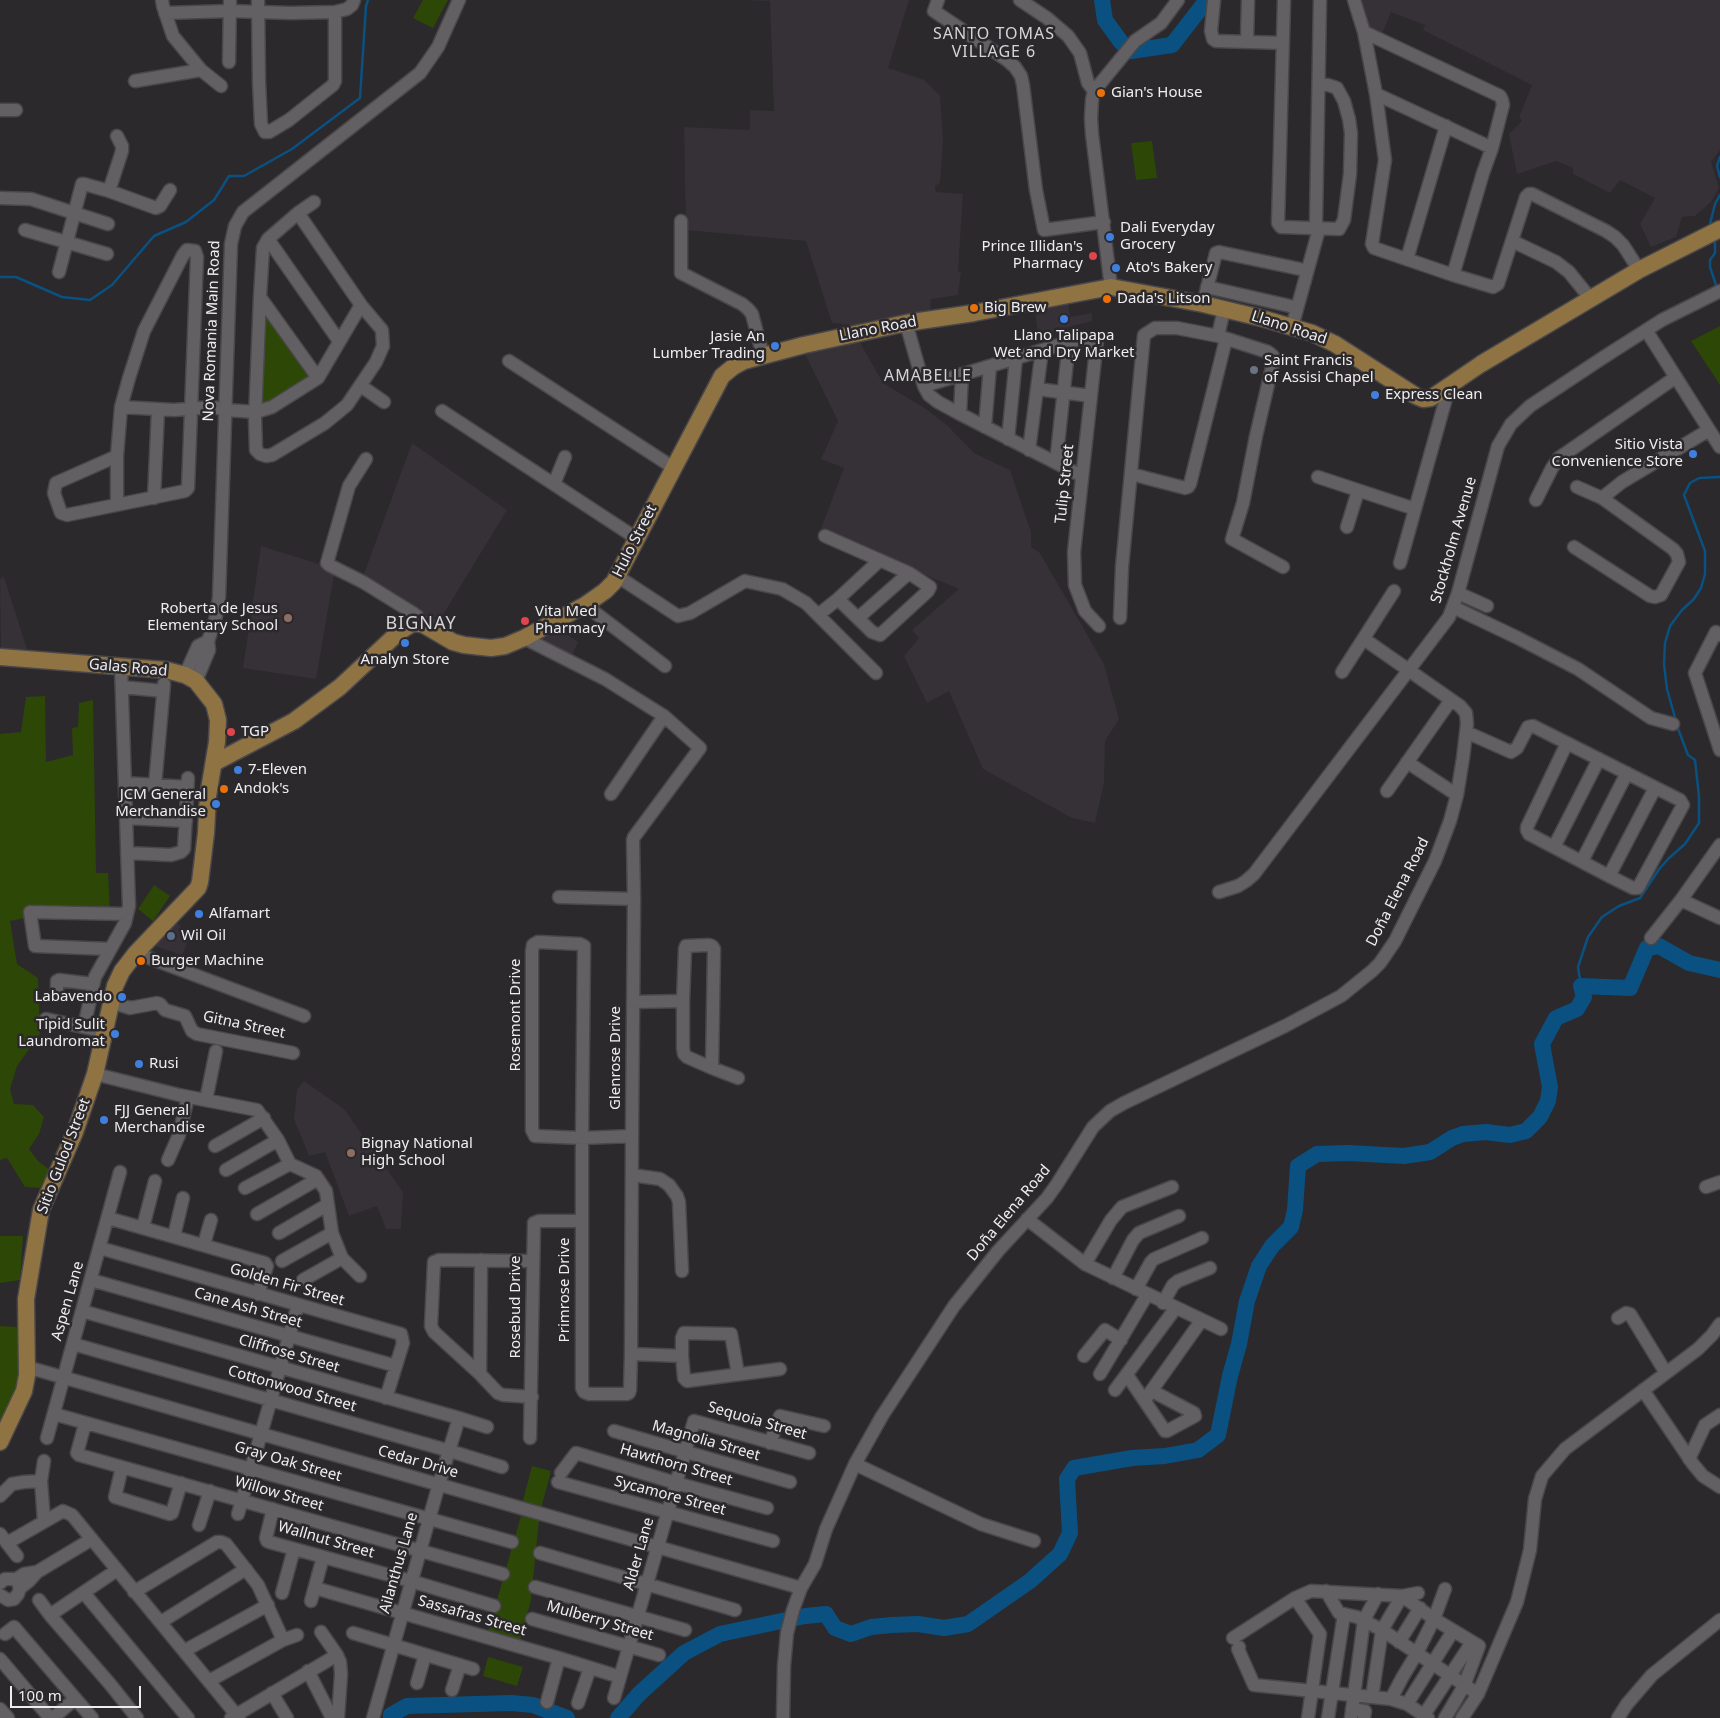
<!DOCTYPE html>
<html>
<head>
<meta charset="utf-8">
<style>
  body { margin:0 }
  #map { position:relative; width:1720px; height:1718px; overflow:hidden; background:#2b292c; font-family:"Noto Sans",sans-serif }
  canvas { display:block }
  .scale { position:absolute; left:10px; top:1686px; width:131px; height:22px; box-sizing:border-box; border:2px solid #efedef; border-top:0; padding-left:6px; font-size:15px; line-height:18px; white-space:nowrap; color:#efedef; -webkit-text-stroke:4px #2b292c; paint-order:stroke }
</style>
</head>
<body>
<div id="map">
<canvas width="1720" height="1718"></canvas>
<div class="scale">100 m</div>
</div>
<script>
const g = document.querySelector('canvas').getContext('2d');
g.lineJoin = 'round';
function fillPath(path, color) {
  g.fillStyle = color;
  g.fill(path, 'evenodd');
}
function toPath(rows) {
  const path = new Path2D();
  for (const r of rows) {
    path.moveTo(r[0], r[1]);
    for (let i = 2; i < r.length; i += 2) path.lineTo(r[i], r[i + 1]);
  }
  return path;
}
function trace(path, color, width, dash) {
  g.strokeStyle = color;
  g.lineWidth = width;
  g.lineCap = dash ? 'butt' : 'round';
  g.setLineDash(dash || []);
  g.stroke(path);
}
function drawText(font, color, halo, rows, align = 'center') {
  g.font = font + ' "Noto Sans",sans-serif';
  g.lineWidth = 5;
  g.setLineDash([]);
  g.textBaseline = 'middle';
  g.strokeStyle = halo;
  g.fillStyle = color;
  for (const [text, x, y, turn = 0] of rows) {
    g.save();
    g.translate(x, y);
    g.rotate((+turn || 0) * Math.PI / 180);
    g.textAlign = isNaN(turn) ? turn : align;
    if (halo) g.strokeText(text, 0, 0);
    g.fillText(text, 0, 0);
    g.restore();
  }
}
const built = toPath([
  [744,0,909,0,888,68,924,80,940,96,943,141,940,183,935,186,936,192,963,194,958,271,961,272,958,295,931,299,930,315,872,327,832,323,806,241,686,230,684,127,750,130,750,110,774,111,770,1],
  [1360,0,1720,0,1720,150,1711,162,1719,188,1711,202,1695,216,1682,217,1676,237,1651,247,1640,224,1655,198,1620,180,1610,193,1573,174,1573,168,1556,161,1517,174,1509,134,1522,121,1519,117,1532,85,1423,30,1425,25,1391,12,1382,34,1367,27],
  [1068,300,1070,317,1092,313,1092,321,1038,335,1035,309],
  [858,339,883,383,926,409,948,426,974,453,1010,470,1031,532,1031,547,1040,553,1104,664,1119,719,1105,741,1104,783,1095,823,1072,818,983,769,949,691,927,703,904,656,919,638,912,630,959,589,820,531,844,468,821,459,838,421,803,350],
  [412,443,507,510,438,623,370,579,364,574],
  [261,546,335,569,316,679,243,668],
  [4,577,27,649,1,653,0,579],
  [553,625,578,642,571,658,532,639],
  [174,920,190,936,182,955,152,945],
  [304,1081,344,1109,403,1192,401,1229,386,1229,377,1206,349,1216,325,1152,309,1156,294,1119,297,1090]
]);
const green = toPath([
  [423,0,448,0,433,28,413,18],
  [1152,141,1157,178,1136,180,1131,143],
  [263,308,313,379,259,410],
  [1720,326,1720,385,1691,341],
  [45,696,46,762,73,755,72,728,78,727,79,703,93,700,96,873,108,873,110,910,25,908,24,918,10,921,17,964,38,978,40,1034,17,1066,10,1089,14,1104,33,1105,44,1117,39,1134,29,1149,38,1161,50,1170,40,1188,25,1187,7,1158,0,1160,0,734,21,732,26,697],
  [154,885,170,896,153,921,138,909],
  [0,1236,23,1236,20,1280,0,1283],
  [0,1326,19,1327,21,1389,0,1429],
  [532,1466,551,1471,541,1509,522,1504],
  [521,1516,539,1520,531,1600,519,1644,487,1635],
  [488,1657,523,1667,517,1686,483,1676]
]);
const stream = toPath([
  [1720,157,1717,166,1720,177],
  [1710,224,1715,204,1720,195],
  [1715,242,1715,253,1710,260,1710,267,1716,285],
  [0,277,16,277,62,297,90,300,112,285,154,236,186,222,214,200,229,176,244,176,292,149,360,98,366,6,368,0],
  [1676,721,1667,689,1664,664,1665,643,1670,626,1682,610,1694,599,1701,588,1705,574,1705,551,1684,495,1690,483,1699,478,1720,477],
  [1581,986,1578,967,1588,937,1602,917,1619,906,1640,898,1660,868,1669,858,1685,844,1699,823,1699,796,1695,760,1688,755,1677,726]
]);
const river = toPath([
  [1102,0,1105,20,1121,42,1131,51,1172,45,1203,5,1205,0],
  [391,1718,391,1715,407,1706,511,1703,533,1705,567,1718],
  [618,1718,639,1694,684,1653,720,1634,805,1616,826,1614,835,1628,851,1634,871,1627,892,1625,918,1624,944,1628,968,1624,1030,1581,1060,1554,1070,1533,1067,1479,1074,1468,1132,1458,1165,1456,1198,1450,1218,1435,1230,1376,1239,1344,1247,1301,1259,1266,1272,1246,1291,1227,1295,1210,1298,1166,1317,1154,1348,1153,1404,1156,1430,1152,1452,1138,1463,1134,1486,1132,1510,1135,1526,1131,1540,1117,1548,1101,1550,1087,1542,1044,1556,1018,1577,1009,1584,997,1581,986,1630,988,1647,948,1659,946,1689,963,1720,970]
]);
const minor = toPath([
  [162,0,163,6,173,36,201,70,221,86],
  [258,0,259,82,261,124,265,132,269,132,289,120,333,85,335,81,335,12],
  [938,0,934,11,1007,60,1015,67,1021,76,1023,85,1036,190,1044,230,1104,222],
  [1020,0,1047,18,1068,36,1080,53,1088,83,1094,91],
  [1214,0,1211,31,1213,39,1216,41,1283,43],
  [1284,0,1278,223,1281,227,1339,229,1344,220,1350,174,1351,133,1349,119,1344,101,1337,88,1328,85,1319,85],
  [1354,0,1364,32,1376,94,1385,160,1372,244,1374,248,1453,275,1493,287,1498,284,1526,197,1529,194,1532,194,1606,231,1615,237,1623,245,1639,270],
  [165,13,230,11,290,13,335,12,347,9,352,5,354,0],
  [1364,32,1500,96,1502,100,1503,105,1492,148,1483,173,1453,275],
  [1247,42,1248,0],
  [229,62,230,0],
  [135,81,201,70],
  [1376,94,1492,148],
  [0,110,16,110],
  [109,191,122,151,122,146,117,136],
  [0,198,31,199,108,224],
  [298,213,361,305,382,330,383,346,376,362,347,405,325,423,272,455,266,456,260,454,256,450,255,418,260,297,263,248,268,239,298,213,314,202],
  [681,221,681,273,742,304,748,309,752,314,763,356],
  [25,230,107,254],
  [268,239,339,341],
  [1512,241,1556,262,1569,272,1590,298],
  [1407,259,1446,126],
  [59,272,82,184,84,184,109,191,156,208,160,206,170,190],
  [1111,287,1092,134,1091,118,1092,100,1094,91,1099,85,1135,41,1161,23,1178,0],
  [1207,287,1290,306],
  [1203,304,1216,253,1219,252,1300,269],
  [906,323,924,386,929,395,938,402,960,414,1082,476],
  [1292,327,1319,229,1316,222,1320,0],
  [1646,330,1720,447],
  [1218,336,1224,309],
  [509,361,674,468],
  [318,378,361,305],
  [361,386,384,402],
  [924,386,1079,339,1094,339,1097,340,1074,552,1075,585,1085,611,1099,626],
  [1037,389,1091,396],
  [121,407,174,410,213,407,226,410,256,412,272,407,318,378,260,297],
  [442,411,636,538],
  [960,414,962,374],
  [985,427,990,366],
  [1008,439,1016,358],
  [1029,450,1042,350],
  [117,456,56,483,54,493,61,513,67,515,185,491,188,488,197,257,195,251,187,250,183,255,144,331,129,378,121,407,117,456,117,505],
  [366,459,349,486,327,563,329,565,363,582,413,613,417,616,421,624],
  [1056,463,1069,342],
  [1131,474,1185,488,1188,487,1190,484,1226,339],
  [1318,477,1415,509],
  [554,484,565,457],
  [154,498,158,410],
  [1602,498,1622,482,1709,430],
  [1536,500,1552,468,1559,458,1676,377],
  [1347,527,1358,491],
  [825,536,909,573,930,587,928,591,880,635,872,632,838,599],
  [1574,547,1650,596,1655,597,1661,595,1679,562,1677,554,1673,549,1602,498,1577,487],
  [1400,563,1450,384],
  [617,576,678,616,690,613,745,581,782,589,806,603,876,673],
  [1458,593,1487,606],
  [585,605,665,666],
  [1453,607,1518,638,1578,669,1651,718,1673,724],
  [818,615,838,599,880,560],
  [858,618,909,573],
  [1120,618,1122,567,1144,335,1155,328,1177,328,1218,336,1268,352,1273,356,1273,363,1256,436,1243,503,1232,539,1283,567],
  [1720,635,1716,632,1695,673,1720,750],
  [524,638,605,679,664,716,700,748,634,837,633,840,634,899,632,1136,631,1354,630,1390,629,1393,627,1394,589,1394,584,1392,582,1388,582,1138,584,946,580,944,538,942,533,945,532,951,532,1130,535,1136,582,1138,632,1136],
  [1342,672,1394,591],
  [185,675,198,646,208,641],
  [196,681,209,650,208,641,215,621,219,598,231,244,235,226,243,212,420,73,438,47,459,0],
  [122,687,163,691],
  [1466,732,1511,752,1517,748,1528,727,1533,726,1680,800,1683,805,1638,888,1633,888,1609,876,1529,834,1527,830,1527,827,1567,743],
  [1407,762,1457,795],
  [125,783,187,787],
  [155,785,164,684],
  [1387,791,1451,700],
  [611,794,664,716],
  [126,818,186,821],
  [1554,847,1599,759],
  [127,853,171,855,181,852,184,849,188,778],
  [1582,861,1627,773],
  [1609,876,1655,788],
  [1219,892,1238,886,1246,881,1254,874,1449,617,1458,593,1498,446,1511,424,1530,406,1604,357,1662,320,1720,291],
  [559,897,634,899],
  [1681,900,1720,918],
  [1651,938,1681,900,1720,845],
  [110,949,35,946,30,912,127,914],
  [136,953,304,1016],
  [57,991,57,981,59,980,93,984],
  [111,1002,130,1008,157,1003,160,1004,165,1010,185,1016,192,1031,197,1034,293,1053],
  [633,1002,683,1001],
  [46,1019,97,1030],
  [84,1027,95,977,125,923,129,906,121,666],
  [712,1068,714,949,712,946,709,945,686,946,685,949,683,1001,683,1048,684,1054,687,1057,712,1068,738,1078],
  [95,1074,179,1095,257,1110,278,1140,290,1164,316,1176,326,1191,332,1233,342,1258,360,1276],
  [206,1100,216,1051],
  [215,1146,264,1118],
  [168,1160,179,1135,188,1097],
  [226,1170,278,1140],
  [632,1175,660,1179,669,1185,677,1196,679,1202,682,1271],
  [1706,1187,1720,1182],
  [245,1188,290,1164],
  [257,1214,318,1179],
  [108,1218,265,1263,267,1266,258,1294],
  [1027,1219,1085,1264,1221,1329],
  [143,1227,155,1181],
  [279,1233,327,1205],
  [174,1236,183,1198],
  [204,1244,211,1220],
  [100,1248,401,1334,403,1343,386,1398],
  [282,1261,332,1233],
  [1085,1264,1111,1220,1122,1207,1172,1187],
  [1113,1278,1133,1240,1139,1233,1179,1216],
  [91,1280,396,1366],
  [303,1280,342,1258],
  [1136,1289,1151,1262,1154,1259,1202,1238],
  [1163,1303,1173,1285,1178,1281,1210,1268],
  [82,1311,459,1418,487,1427],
  [1618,1318,1626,1313,1630,1314,1666,1373],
  [73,1344,450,1451,502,1467],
  [631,1354,682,1356,684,1378,687,1381,780,1369],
  [682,1356,682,1338,684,1333,731,1334,738,1374],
  [1084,1356,1105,1330,1121,1340],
  [27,1367,801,1588],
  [480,1374,481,1260],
  [1100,1374,1147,1295],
  [1127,1375,1165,1431,1167,1431,1195,1416,1194,1413,1152,1391],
  [1115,1390,1175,1309],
  [1643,1390,1693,1464,1703,1476,1720,1487],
  [532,1397,503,1395,498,1393,480,1374,434,1332,431,1326,434,1262,439,1260,533,1261],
  [1147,1397,1201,1321],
  [54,1414,512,1542],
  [85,1424,77,1453,79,1455,503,1574],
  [614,1431,790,1482],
  [47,1438,120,1172],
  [530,1438,534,1223,539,1221,581,1221],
  [770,1443,780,1416,824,1426],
  [1689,1459,1705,1425,1720,1415],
  [855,1464,981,1524,1034,1541],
  [122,1467,115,1497,170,1514,172,1513,181,1483],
  [561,1473,576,1453,676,1483,767,1508],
  [558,1482,773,1541],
  [0,1496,12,1484,24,1482,41,1481],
  [273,1509,266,1538,267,1541,269,1542,411,1581,494,1606],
  [238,1514,298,1305],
  [44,1521,41,1481,44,1461],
  [199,1525,210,1491],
  [0,1534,17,1556],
  [7,1543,63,1511,72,1515,239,1718],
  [540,1553,735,1610],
  [117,1570,50,1615,110,1684,137,1718],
  [37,1572,92,1539],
  [15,1580,24,1574,37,1572,29,1581,20,1588],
  [0,1583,5,1579,13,1579,17,1581,20,1588,18,1594,14,1599,8,1600,0,1595],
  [535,1587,685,1630],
  [315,1588,559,1658,620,1677],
  [1326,1591,1339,1613,1357,1617,1382,1630,1478,1694],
  [134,1592,217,1542,221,1542,226,1544,258,1585,283,1640],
  [84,1593,188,1718],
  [282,1593,294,1549],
  [1402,1596,1434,1619,1479,1646,1464,1686,1445,1718],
  [1295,1598,1320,1634,1308,1718],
  [39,1600,50,1615],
  [311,1601,323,1557],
  [532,1619,659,1655],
  [161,1622,246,1569],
  [321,1632,337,1655,340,1662,341,1674,338,1718],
  [353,1633,473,1669],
  [5,1634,14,1627,92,1718],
  [1233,1638,1295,1598,1311,1591,1402,1596,1418,1593],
  [1399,1642,1420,1608],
  [1239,1647,1238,1649,1254,1685,1391,1699,1407,1704,1428,1718],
  [184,1651,268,1605],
  [0,1659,50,1718],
  [308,1671,332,1718],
  [209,1681,283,1640,297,1635],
  [417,1683,425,1655],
  [452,1690,460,1665],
  [272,1693,287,1718],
  [1372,1697,1382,1630,1402,1596],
  [614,1698,694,1421,809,1453],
  [1391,1699,1402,1678,1417,1653,1434,1619,1445,1589],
  [547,1702,559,1658],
  [578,1703,590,1668],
  [1407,1704,1453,1631],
  [0,1709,8,1718],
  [1352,1709,1365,1711,1364,1718],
  [1424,1715,1472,1642],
  [53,1718,75,1699],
  [231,1718,337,1655],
  [373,1718,439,1484,459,1418],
  [783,1718,784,1666,787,1633,793,1610,801,1588,815,1564,826,1529,855,1464,882,1416,954,1306,998,1251,1047,1198,1057,1184,1093,1127,1110,1111,1124,1103,1285,1026,1341,996,1372,971,1380,963,1395,941,1435,861,1450,821,1457,795,1463,758,1467,724,1466,713,1460,706,1364,639],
  [1328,1718,1344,1614],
  [1351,1718,1364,1620,1378,1594],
  [1462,1718,1478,1694,1517,1602,1530,1550,1535,1499,1542,1476,1565,1449,1698,1349,1712,1335,1720,1324],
  [1618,1718,1627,1704,1652,1675,1720,1620]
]);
const major = toPath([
  [0,657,166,670,185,675,196,681,214,704,218,720,217,742,208,796,206,833,200,882,198,888,136,953,122,971,115,986,95,1074,75,1132,41,1210,26,1299,27,1375,24,1391,0,1442],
  [214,763,294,721,340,687,399,632,410,625,416,623,424,625,453,642,464,645,491,648,505,646,524,638,585,605,605,591,614,582,722,376,733,367,744,361,804,345,906,323,974,313,1111,287,1203,304,1261,318,1312,333,1335,344,1416,396,1423,399,1431,398,1481,364,1639,270,1720,229]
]);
const markers = [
  [1101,93,5,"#e8710a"],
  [1110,237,5,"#3f7fe0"],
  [1093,256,5,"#e0444e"],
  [1116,268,5,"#3f7fe0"],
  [1107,299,5,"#e8710a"],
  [974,308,5,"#e8710a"],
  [1064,319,5,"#3f7fe0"],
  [775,346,5,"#3f7fe0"],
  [1254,370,5,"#6b7280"],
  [1375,395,5,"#3f7fe0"],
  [1693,454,5,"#3f7fe0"],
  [288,618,5,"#8d6e63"],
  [525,621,5,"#e0444e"],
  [405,643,5,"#3f7fe0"],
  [231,732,5,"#e0444e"],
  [238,770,5,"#3f7fe0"],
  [224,789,5,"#e8710a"],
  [216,804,5,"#3f7fe0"],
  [199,914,5,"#3f7fe0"],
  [171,936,5,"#5c6f8a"],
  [141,961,5,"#e8710a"],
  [122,997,5,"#3f7fe0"],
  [115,1034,5,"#3f7fe0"],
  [139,1064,5,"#3f7fe0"],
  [104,1120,5,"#3f7fe0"],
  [351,1153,5,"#8d6e63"]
];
const poiNames = [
  ["Gian's House",1111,93],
  ["Dali Everyday",1120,228],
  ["Grocery",1120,245],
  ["Prince Illidan's",1083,247,"right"],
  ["Pharmacy",1083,264,"right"],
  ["Ato's Bakery",1126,268],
  ["Dada's Litson",1117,299],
  ["Big Brew",984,308],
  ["Llano Talipapa",1064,336,"center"],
  ["Wet and Dry Market",1064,353,"center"],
  ["Jasie An",765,337,"right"],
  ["Lumber Trading",765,354,"right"],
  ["Saint Francis",1264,361],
  ["of Assisi Chapel",1264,378],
  ["Express Clean",1385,395],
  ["Sitio Vista",1683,445,"right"],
  ["Convenience Store",1683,462,"right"],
  ["Roberta de Jesus",278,609,"right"],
  ["Elementary School",278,626,"right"],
  ["Vita Med",535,612],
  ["Pharmacy",535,629],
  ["Analyn Store",405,660,"center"],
  ["TGP",241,732],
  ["7-Eleven",248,770],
  ["Andok's",234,789],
  ["JCM General",206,795,"right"],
  ["Merchandise",206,812,"right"],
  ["Alfamart",209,914],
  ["Wil Oil",181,936],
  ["Burger Machine",151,961],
  ["Labavendo",112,997,"right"],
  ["Tipid Sulit",105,1025,"right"],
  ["Laundromat",105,1042,"right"],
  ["Rusi",149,1064],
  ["FJJ General",114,1111],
  ["Merchandise",114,1128],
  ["Bignay National",361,1144],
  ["High School",361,1161]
];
const streetNames = [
  ["Llano Road",1289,328,18],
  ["Llano Road",878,329,-11],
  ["Nova Romania Main Road",212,331,-88],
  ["Tulip Street",1065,484,-84],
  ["Stockholm Avenue",1454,540,-74],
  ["Hulo Street",635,541,-63],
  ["Galas Road",128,668,5],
  ["Doña Elena Road",1398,892,-63],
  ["Rosemont Drive",516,1015,-90],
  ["Gitna Street",244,1025,12],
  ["Glenrose Drive",616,1058,-90],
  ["Sitio Gulod Street",64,1156,-69],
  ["Doña Elena Road",1009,1213,-50],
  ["Golden Fir Street",287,1285,16],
  ["Primrose Drive",565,1290,-90],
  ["Aspen Lane",68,1301,-74],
  ["Rosebud Drive",516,1307,-90],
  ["Cane Ash Street",248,1308,16],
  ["Cliffrose Street",289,1354,16],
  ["Cottonwood Street",292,1389,16],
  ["Sequoia Street",757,1421,16],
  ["Magnolia Street",706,1441,16],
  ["Gray Oak Street",288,1462,16],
  ["Cedar Drive",418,1462,16],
  ["Hawthorn Street",676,1465,16],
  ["Willow Street",279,1494,16],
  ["Sycamore Street",670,1496,15],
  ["Wallnut Street",326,1540,16],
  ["Alder Lane",639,1554,-74],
  ["Ailanthus Lane",399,1563,-74],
  ["Sassafras Street",472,1616,16],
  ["Mulberry Street",600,1621,16]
];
const neighbourhoodNames = [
  ["SANTO TOMAS",994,34],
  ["VILLAGE 6",994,52],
  ["AMABELLE",928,376]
];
const quarterNames = [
  ["BIGNAY",421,624]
];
fillPath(built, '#363037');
fillPath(green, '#2c4706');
trace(stream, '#0a5181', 2.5);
trace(river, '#0a5181', 16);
trace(minor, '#494749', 15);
trace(major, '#494749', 19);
trace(minor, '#636063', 12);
trace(major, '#907342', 16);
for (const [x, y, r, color] of markers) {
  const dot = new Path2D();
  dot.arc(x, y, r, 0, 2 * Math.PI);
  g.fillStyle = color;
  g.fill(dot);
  trace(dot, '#2b292c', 2);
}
drawText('15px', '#efedef', '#2b292c', poiNames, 'left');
drawText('15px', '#efedef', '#2b292c', streetNames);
g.letterSpacing = '1px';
drawText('16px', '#d6d4d7', '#2b292c', neighbourhoodNames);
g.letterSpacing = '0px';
g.letterSpacing = '1px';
drawText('18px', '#d6d4d7', '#2b292c', quarterNames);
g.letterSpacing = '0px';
</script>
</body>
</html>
